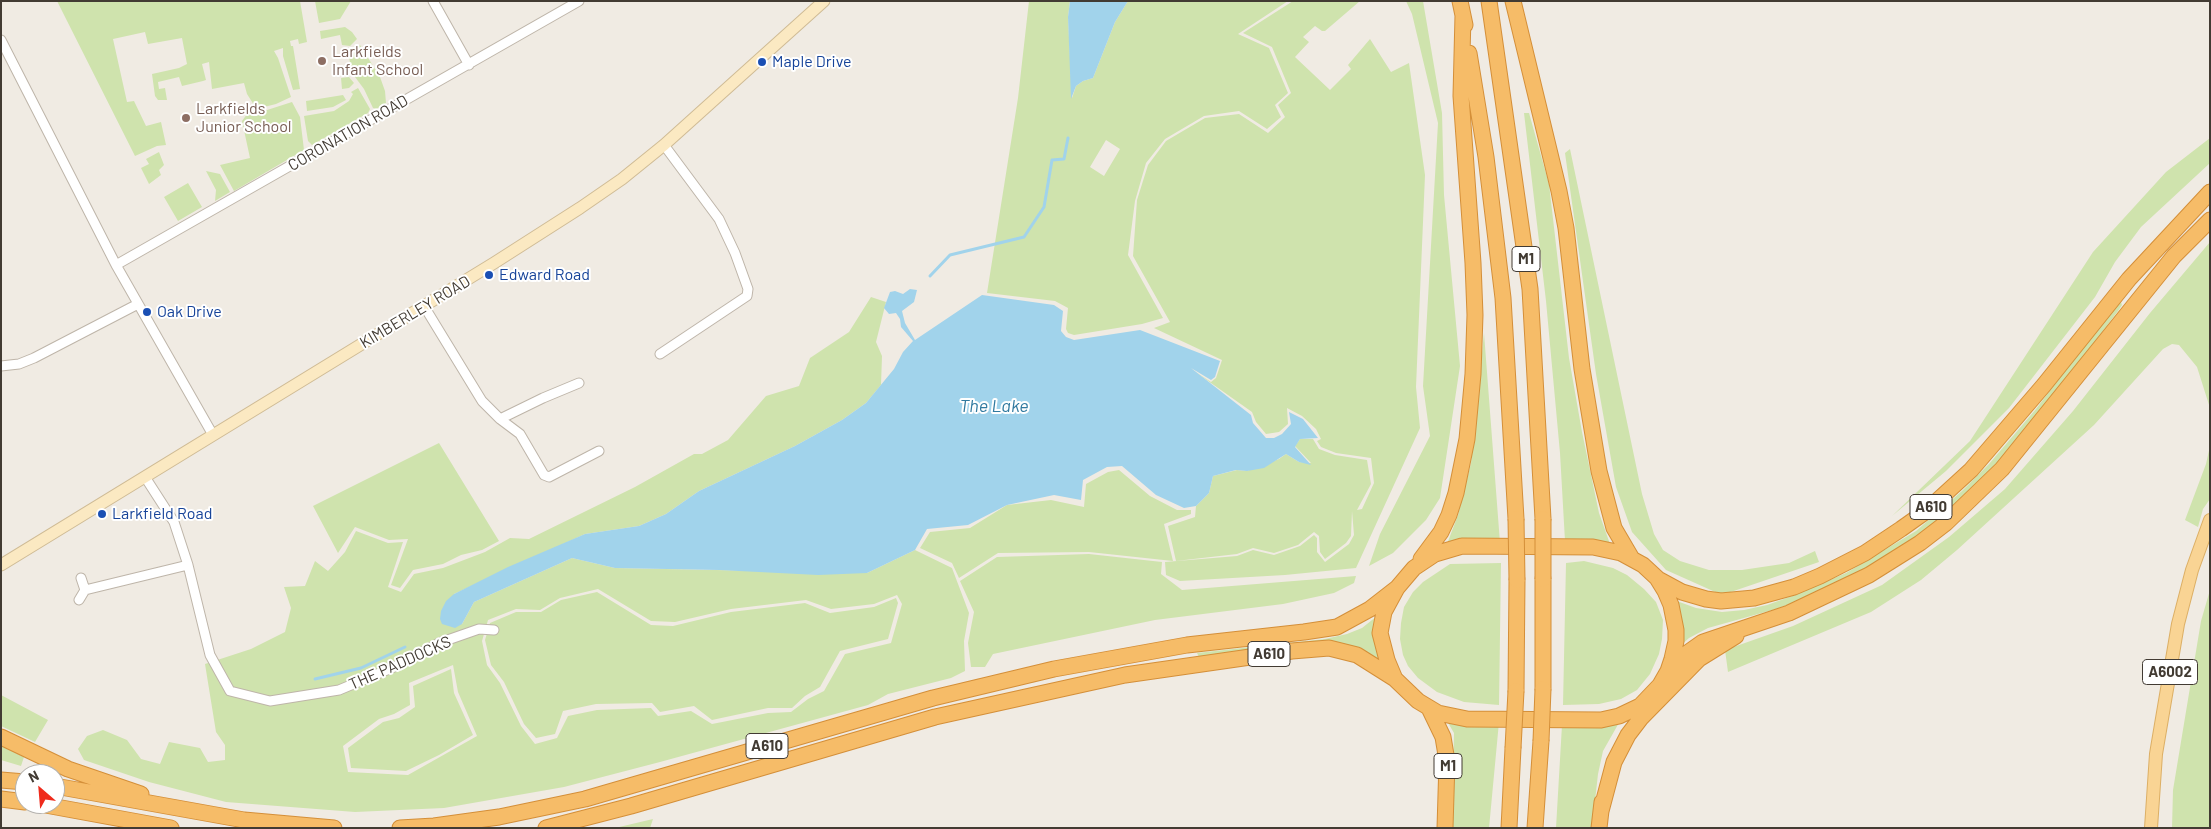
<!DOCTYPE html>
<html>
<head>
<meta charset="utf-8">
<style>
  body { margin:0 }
  #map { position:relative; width:2211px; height:829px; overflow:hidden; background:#f0ebe3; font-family:Barlow,sans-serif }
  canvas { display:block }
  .frame { position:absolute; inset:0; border:2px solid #423b33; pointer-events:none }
  .north { position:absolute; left:15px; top:764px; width:50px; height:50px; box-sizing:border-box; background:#fff; border:1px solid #b3b1ad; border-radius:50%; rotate:333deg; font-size:14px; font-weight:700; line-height:20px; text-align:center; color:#423b33 }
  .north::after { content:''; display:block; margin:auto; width:18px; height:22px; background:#ef2b1c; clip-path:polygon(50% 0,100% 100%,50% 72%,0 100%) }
</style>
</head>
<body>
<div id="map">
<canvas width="2211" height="829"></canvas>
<div class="frame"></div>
<div class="north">N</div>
</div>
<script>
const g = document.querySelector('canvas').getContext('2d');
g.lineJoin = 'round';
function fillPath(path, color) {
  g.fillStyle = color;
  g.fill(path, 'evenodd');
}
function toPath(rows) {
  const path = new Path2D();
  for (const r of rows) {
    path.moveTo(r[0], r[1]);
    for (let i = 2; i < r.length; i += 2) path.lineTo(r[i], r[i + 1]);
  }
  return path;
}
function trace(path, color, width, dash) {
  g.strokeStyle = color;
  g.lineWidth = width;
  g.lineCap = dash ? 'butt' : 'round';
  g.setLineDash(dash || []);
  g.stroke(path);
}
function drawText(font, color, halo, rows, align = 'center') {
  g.font = font + ' Barlow,sans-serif';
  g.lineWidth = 4;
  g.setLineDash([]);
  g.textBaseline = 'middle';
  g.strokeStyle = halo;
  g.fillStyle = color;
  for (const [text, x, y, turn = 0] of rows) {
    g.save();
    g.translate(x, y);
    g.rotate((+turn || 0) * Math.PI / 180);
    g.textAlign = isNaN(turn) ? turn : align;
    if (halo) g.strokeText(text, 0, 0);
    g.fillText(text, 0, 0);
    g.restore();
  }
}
const green = toPath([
  [57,1,300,1,307,42,299,44,298,39,290,41,291,46,293,46,300,89,293,90,283,56,283,48,274,51,278,58,291,97,276,104,264,107,254,105,247,94,244,83,212,89,209,62,202,64,206,80,203,81,182,86,179,77,158,82,159,89,165,88,167,100,158,100,155,96,152,74,179,68,187,64,182,38,148,44,145,32,113,39,127,102,134,101,146,126,161,122,166,145,157,146,135,156],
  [315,1,351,1,340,19,319,23],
  [1029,1,1070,1,1068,17,1072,98,1076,86,1083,81,1093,78,1115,22,1128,1,1288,1,1238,34,1269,48,1288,93,1275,105,1281,117,1267,129,1239,111,1204,116,1165,139,1146,163,1135,201,1128,255,1163,318,1142,324,1074,335,1068,333,1066,329,1068,308,1055,301,987,293,1018,98],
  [1106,140,1120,149,1104,176,1090,167],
  [1293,1,1360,1,1325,31,1322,31,1315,26,1303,37,1309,42,1295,57,1330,90,1351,69,1348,65,1370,39,1391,72,1409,63,1425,175,1416,387,1420,428,1356,568,1285,575,1180,581,1166,575,1165,562,1237,556,1253,550,1274,555,1300,546,1314,535,1317,538,1317,552,1325,562,1349,544,1354,535,1352,511,1351,536,1346,543,1325,559,1320,552,1319,536,1314,532,1298,545,1274,553,1253,548,1237,554,1176,561,1168,526,1195,517,1196,506,1209,493,1213,476,1237,470,1247,471,1279,459,1286,454,1299,462,1311,463,1295,446,1300,439,1313,439,1319,449,1335,455,1367,460,1371,484,1357,510,1362,509,1374,483,1371,458,1336,453,1321,447,1317,441,1321,439,1316,429,1302,416,1287,408,1288,424,1279,432,1266,434,1256,422,1252,412,1194,371,1211,382,1216,378,1222,360,1154,328,1170,322,1133,256,1137,200,1148,165,1166,141,1205,118,1239,114,1268,133,1285,117,1278,105,1291,93,1272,47,1243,33],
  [1406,1,1423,1,1442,113,1444,195,1460,366,1440,498,1426,520,1393,553,1369,566,1380,534,1430,436,1423,386,1438,123,1412,14],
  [345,27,352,32,357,39,350,46,342,45,340,35,321,39,320,31],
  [360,45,380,77,385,91,386,103,377,109,373,108,364,89,352,73,349,57,353,56,355,49],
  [349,77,354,83,349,88,342,89,341,78],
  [358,88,370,109,368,113,312,145,308,141,304,116,334,111,349,101,353,94,351,92],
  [343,95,346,100,333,107,307,111,306,101],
  [292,102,300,117,304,150,234,191,220,165,250,158,242,121,250,110,264,111],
  [1524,113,1529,113,1549,184,1569,358,1582,432,1599,513,1610,544,1565,541,1560,453,1546,301],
  [2210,138,2210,163,2141,227,2115,262,2095,297,2009,408,1946,471,1892,516,1970,441,2093,252,2166,172],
  [1570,149,1642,494,1654,534,1663,550,1680,561,1709,570,1742,570,1789,563,1815,551,1819,562,1722,595,1666,570,1632,532,1616,487,1596,374,1565,153],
  [159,152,164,165,159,170,161,175,149,184,141,168,149,164,146,159],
  [206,171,220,174,230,192,215,201,216,190],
  [188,183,202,207,178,221,164,197],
  [2210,242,2210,408,2197,367,2179,345,2172,344,2163,349,2094,425,1957,550,1921,580,1871,612,1728,672,1725,650,1793,626,1882,585,1949,537,2005,489,2073,411,2150,313],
  [871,297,886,302,876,342,882,356,881,385,866,403,842,420,795,446,699,491,666,514,639,526,585,534,454,594,462,624,474,602,572,558,615,568,867,573,915,550,952,568,969,613,964,641,965,671,951,678,888,694,868,705,660,762,564,787,444,808,355,812,226,802,149,782,84,760,78,749,87,736,103,730,127,740,141,759,160,764,169,742,200,748,208,762,225,760,225,745,216,732,205,664,251,649,285,632,291,608,284,587,305,586,315,561,328,571,345,552,356,531,388,543,403,542,388,587,401,592,414,574,443,568,485,552,510,538,529,539,635,487,694,454,702,454,728,440,766,396,799,386,810,358,849,332],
  [598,589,651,621,675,622,731,609,806,600,831,609,874,604,897,595,902,604,891,643,845,654,824,691,808,699,791,712,768,713,712,724,691,711,658,716,651,708,597,710,568,716,557,738,535,744,521,726,500,683,487,665,482,641,488,620,516,609,540,610,560,598],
  [453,665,458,692,477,736,408,775,348,772,343,746,379,719,394,714,410,705,409,683],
  [2121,302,2122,305,2118,311,2046,406,1981,482,1951,511,1890,556,1820,593,1776,609,1708,628,1689,638,1679,647,1674,600,1696,608,1722,612,1744,610,1767,605,1795,595,1846,573,1916,531,1962,491,1989,464,2036,409,2117,303],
  [1484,333,1500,543,1447,544,1458,515,1471,463],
  [439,443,499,541,482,550,461,555,443,564,413,570,400,588,391,585,408,539,389,540,355,527,338,553,313,506],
  [2210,446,2210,499,2203,509,2198,527,2185,520,2206,464],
  [1119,470,1150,496,1177,510,1191,510,1191,514,1164,524,1173,561,1089,552,998,553,959,578,952,563,920,548,930,532,970,528,1007,505,1051,500,1084,507,1086,484,1108,472],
  [1089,554,1162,562,1161,574,1182,590,1356,576,1354,583,1334,593,1283,604,1155,620,993,654,985,667,971,667,968,643,974,612,960,581,997,557],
  [1584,561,1613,568,1627,575,1644,589,1656,602,1663,620,1662,639,1659,654,1650,674,1637,690,1621,699,1599,704,1563,705,1566,563],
  [1501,563,1499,705,1464,702,1437,692,1418,678,1408,666,1403,655,1400,639,1401,623,1404,607,1413,592,1423,582,1450,564],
  [2210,590,2210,828,2172,828,2173,790,2201,621],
  [597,592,651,625,673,626,731,612,805,603,830,613,874,607,896,598,898,603,888,639,840,651,820,687,805,696,792,708,768,708,712,720,694,706,660,712,652,703,596,704,563,711,555,734,536,738,524,724,504,682,491,665,485,640,490,623,516,612,541,612,561,600],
  [1377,616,1380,660,1365,652,1199,657,1197,653,1325,639,1347,634,1362,628],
  [451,669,454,693,473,735,439,755,406,771,351,768,348,748,383,722,399,718,415,707,413,686],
  [1,695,48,720,35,742,1,726],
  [1447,721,1499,722,1489,828,1452,828,1454,733],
  [1620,721,1603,751,1598,774,1592,828,1556,828,1562,725],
  [1,746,24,757,21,766,1,760],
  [653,819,650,828,615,828]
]);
const water = toPath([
  [1070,1,1128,1,1115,22,1093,78,1083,81,1076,86,1071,99,1068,17],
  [910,289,917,290,914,302,902,311,905,323,915,340,982,295,1054,305,1063,311,1061,331,1066,337,1074,340,1140,330,1220,361,1215,377,1211,380,1191,368,1251,415,1253,423,1266,438,1274,438,1282,434,1291,424,1289,412,1303,419,1318,438,1300,439,1295,447,1311,465,1299,462,1286,454,1264,468,1247,471,1236,470,1213,476,1209,493,1196,506,1184,508,1156,495,1122,466,1107,467,1083,480,1081,500,1054,495,1007,505,968,525,927,529,915,550,867,573,818,575,719,570,615,568,572,558,474,602,462,624,455,628,442,624,440,619,441,611,446,601,454,594,508,567,585,534,639,526,666,514,699,491,795,446,842,420,866,403,894,369,903,352,913,341,901,327,900,319,896,313,889,314,884,308,890,292,895,291,903,294]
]);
const stream = toPath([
  [930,276,950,255,1024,237,1044,207,1052,160,1064,159,1068,138],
  [315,679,361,668,405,647]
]);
const street = toPath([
  [433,1,469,65],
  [1,40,116,265,213,435],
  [116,265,579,1],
  [424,306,482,401,500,419,520,434,544,475,549,477,599,451],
  [660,354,747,296,748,289,735,253,719,219,664,145],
  [1,366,19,364,34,358,138,304],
  [500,419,543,398,579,383],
  [188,565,210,655,230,691,270,701,339,690,394,667,439,643,479,629,494,630],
  [85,590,188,565,174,522,145,477],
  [79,600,85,590,81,578]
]);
const secondary = toPath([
  [1,565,494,263,580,208,622,179,664,145,824,1]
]);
const primary = toPath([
  [2151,828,2156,754,2178,624,2192,570,2210,520]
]);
const highway = toPath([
  [1460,1,1465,25],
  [1489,1,1530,289,1543,519],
  [1513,1,1559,191,1566,228,1582,369,1599,471,1614,528,1631,557],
  [1469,53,1486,157,1503,298,1516,519],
  [1462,546,1593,547,1621,553,1643,565,1657,578,1665,591,1671,605,1676,630,1676,641,1672,659,1668,671,1660,685,1640,706,1619,716,1601,720,1467,719,1438,713,1418,701,1395,679,1387,660,1380,633,1384,612,1397,588,1414,568,1435,554,1462,546],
  [1421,559,1441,532,1449,515,1456,493,1467,439,1473,374,1475,315,1473,263,1461,96,1463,15],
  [1658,579,1682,592,1706,599,1721,601,1754,598,1794,587,1820,576,1865,553,1901,529,1925,512,1971,470,2044,385,2129,279,2210,192],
  [1669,670,1686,654,1703,642,1789,613,1869,575,1920,543,1946,523,2002,469,2174,256,2210,220],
  [1543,689,1543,579],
  [1516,691,1517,580],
  [1429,708,1443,737,1447,761,1445,828],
  [1,737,68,769,141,794],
  [1,780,25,782],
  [55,786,244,820,334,828],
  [1,799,25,802],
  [40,804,171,828],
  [1601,811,1614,762,1628,735,1641,718,1699,659,1736,636],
  [400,828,434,826,499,817,585,799,933,698,1054,669,1187,645,1304,632,1337,627,1370,609,1397,588],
  [546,828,631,806,935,717,1125,675,1292,651,1329,648,1357,655,1395,679],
  [1509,828,1513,748],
  [1535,828,1541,741],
  [1599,828,1602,802]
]);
const highwayBridge = toPath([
  [1516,519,1517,580],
  [1543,519,1543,579],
  [1541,741,1543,689],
  [1513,748,1516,691]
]);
const markers = [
  [322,61,5,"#8d6e63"],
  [762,62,5,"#1a4fb4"],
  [186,118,5,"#8d6e63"],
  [489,275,5,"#1a4fb4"],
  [147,312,5,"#1a4fb4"],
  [102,514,5,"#1a4fb4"]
];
const shields = [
  [1526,259,28],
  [1931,507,42],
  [1269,654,42],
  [2170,672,55],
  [767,746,42],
  [1448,766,28]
];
const shieldNames = [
  ["M1",1526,259],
  ["A610",1931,507],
  ["A610",1269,654],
  ["A6002",2170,672],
  ["A610",767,746],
  ["M1",1448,766]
];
const educationNames = [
  ["Larkfields",332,52],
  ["Infant School",332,70],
  ["Larkfields",196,109],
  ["Junior School",196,127]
];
const transitNames = [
  ["Maple Drive",772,62],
  ["Edward Road",499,275],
  ["Oak Drive",157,312],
  ["Larkfield Road",112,514]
];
const streetNames = [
  ["CORONATION ROAD",348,133,-30],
  ["KIMBERLEY ROAD",415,312,-31],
  ["THE PADDOCKS",400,663,-24]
];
const waterNames = [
  ["The Lake",994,406]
];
fillPath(green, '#cfe3ad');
fillPath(water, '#a1d3eb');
trace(stream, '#a1d3eb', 3);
trace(street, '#beb5a9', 11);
trace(secondary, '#cfbb95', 13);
trace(primary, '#dcaf65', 14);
trace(highway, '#d48f39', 17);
trace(street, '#fff', 9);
trace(secondary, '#fbe9c2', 11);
trace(primary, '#f9d494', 12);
trace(highway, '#f6bc68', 15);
trace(highwayBridge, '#d48f39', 17, []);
trace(highwayBridge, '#f6bc68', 15);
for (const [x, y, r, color] of markers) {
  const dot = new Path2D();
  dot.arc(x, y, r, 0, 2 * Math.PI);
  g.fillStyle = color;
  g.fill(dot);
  trace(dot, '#fff', 2);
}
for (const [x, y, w] of shields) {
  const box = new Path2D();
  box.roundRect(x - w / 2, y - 12.5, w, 25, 4);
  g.fillStyle = '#fff';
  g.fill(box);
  trace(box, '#423b33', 1);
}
drawText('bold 15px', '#423b33', null, shieldNames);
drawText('16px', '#785e54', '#fff', educationNames, 'left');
drawText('16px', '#164399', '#fff', transitNames, 'left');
drawText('16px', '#423b33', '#fff', streetNames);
drawText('italic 18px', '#317aa0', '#fff', waterNames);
</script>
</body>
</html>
